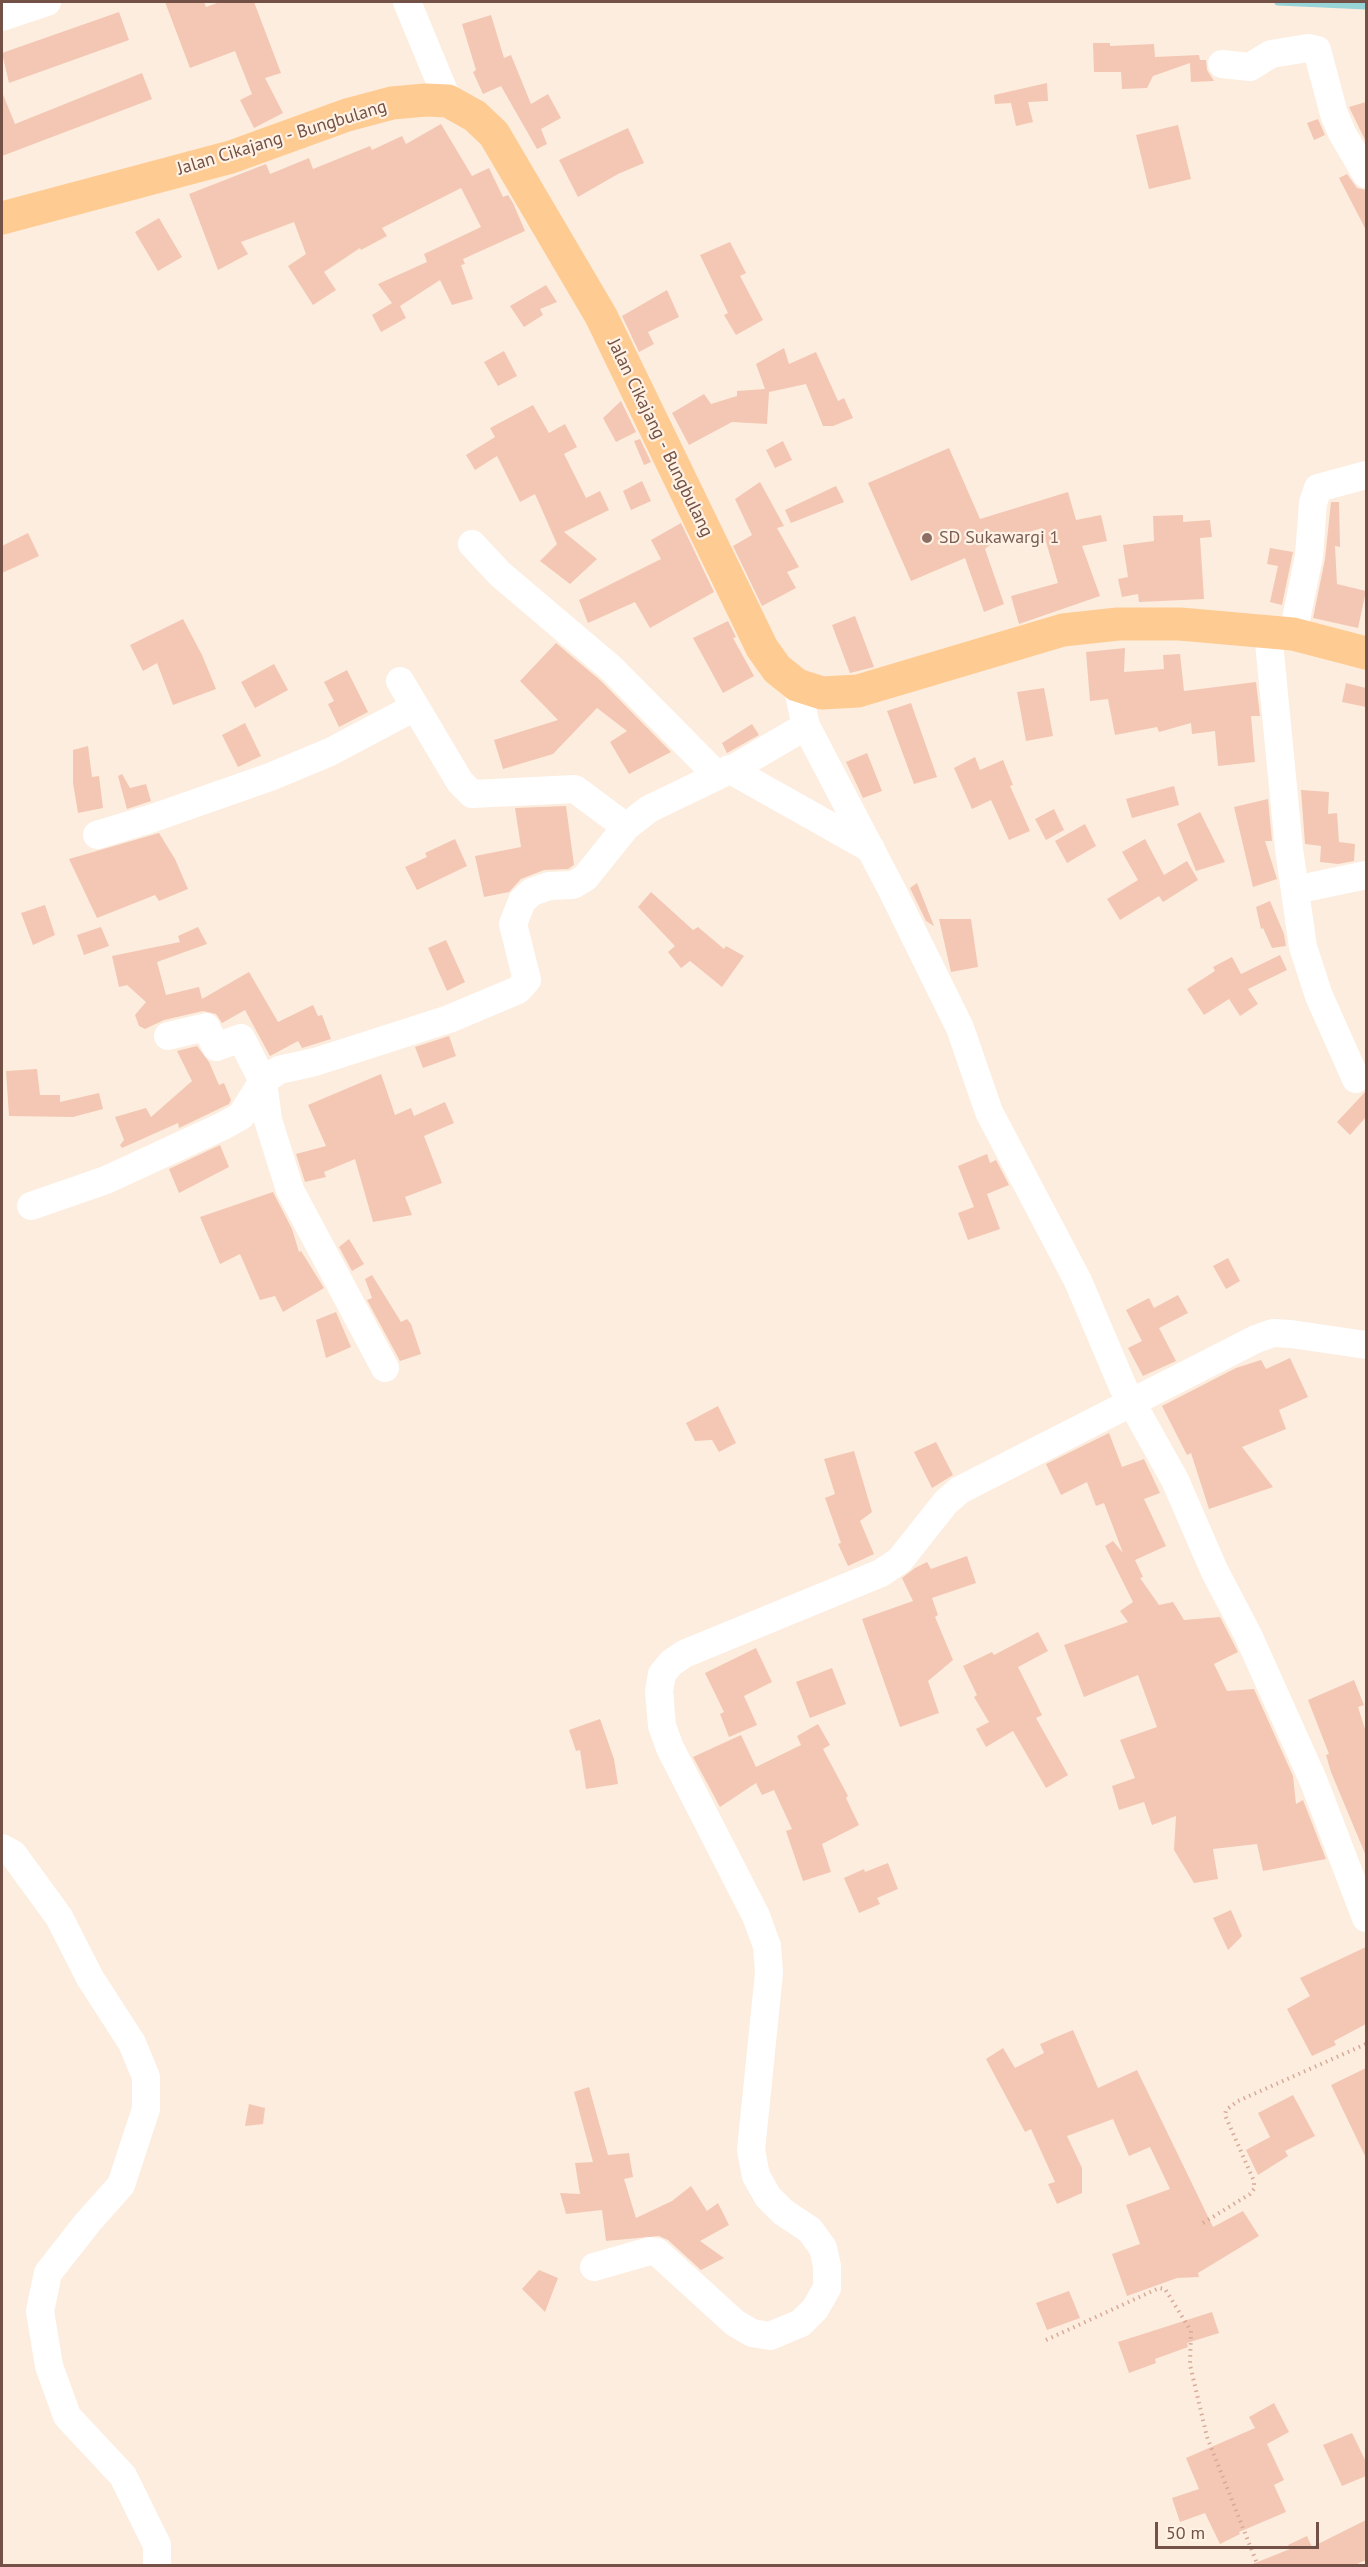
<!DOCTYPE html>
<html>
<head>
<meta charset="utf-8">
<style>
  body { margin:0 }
  #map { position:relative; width:1368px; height:2567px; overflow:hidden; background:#fdedde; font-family:"PT Sans",sans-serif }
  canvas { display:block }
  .frame { position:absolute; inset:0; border:3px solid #735146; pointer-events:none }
  .scale { position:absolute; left:1155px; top:2522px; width:164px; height:27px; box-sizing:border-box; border:3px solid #735146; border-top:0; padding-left:8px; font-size:18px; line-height:21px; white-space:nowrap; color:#735146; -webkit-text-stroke:4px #fff2e4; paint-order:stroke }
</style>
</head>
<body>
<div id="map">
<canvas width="1368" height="2567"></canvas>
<div class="frame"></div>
<div class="scale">50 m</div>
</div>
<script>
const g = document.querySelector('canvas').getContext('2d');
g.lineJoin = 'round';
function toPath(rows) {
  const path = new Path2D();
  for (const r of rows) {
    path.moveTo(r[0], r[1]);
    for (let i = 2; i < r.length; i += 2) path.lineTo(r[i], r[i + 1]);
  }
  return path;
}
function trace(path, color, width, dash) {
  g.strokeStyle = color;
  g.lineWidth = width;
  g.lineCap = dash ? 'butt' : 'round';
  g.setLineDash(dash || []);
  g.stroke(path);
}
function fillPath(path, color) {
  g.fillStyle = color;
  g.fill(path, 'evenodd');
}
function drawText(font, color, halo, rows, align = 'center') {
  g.font = font + ' "PT Sans",sans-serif';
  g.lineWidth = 4.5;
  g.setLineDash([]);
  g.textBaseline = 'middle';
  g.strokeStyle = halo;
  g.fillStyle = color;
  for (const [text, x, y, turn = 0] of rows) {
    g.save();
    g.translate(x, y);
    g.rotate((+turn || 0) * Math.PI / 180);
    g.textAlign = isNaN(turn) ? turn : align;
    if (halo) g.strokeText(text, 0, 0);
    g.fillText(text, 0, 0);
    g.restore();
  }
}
const stream = toPath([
  [1278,2,1366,6]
]);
const building = toPath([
  [165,2,204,2,206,7,220,2,254,2,281,73,265,78,283,113,254,128,240,100,252,94,235,51,190,68],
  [119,12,129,40,9,83,2,53],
  [491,15,504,58,511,55,531,104,548,94,561,118,541,129,547,144,537,149,501,86,483,94,473,72,476,70,462,24],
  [1093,43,1110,43,1110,46,1154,44,1155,57,1199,55,1200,60,1206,60,1207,70,1214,81,1191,82,1190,63,1153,76,1147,88,1122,89,1121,72,1094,72],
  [142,73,152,99,2,156,2,92,15,124],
  [1047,83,1048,101,1028,102,1033,122,1016,126,1011,103,995,104,994,95],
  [1366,102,1366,142,1349,107],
  [1318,119,1325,135,1314,140,1307,123],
  [441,124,472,176,489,168,503,197,508,195,513,203,525,231,463,259,465,264,461,265,473,299,452,305,440,280,400,306,406,318,381,332,372,315,392,303,378,284,427,262,424,254,481,227,461,188,382,228,387,236,361,250,360,248,324,272,336,290,313,305,288,266,306,254,294,222,241,242,248,254,218,270,189,194,266,164,270,174,309,158,313,169,370,146,372,150,402,136,406,144],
  [1178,125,1191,179,1149,189,1136,135],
  [628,128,644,163,618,174,578,197,559,160],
  [1347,174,1357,188,1366,190,1366,230,1339,178],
  [159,218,182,257,158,271,135,232],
  [730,242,746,273,740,276,763,320,736,335,724,315,728,313,700,255],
  [546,285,557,302,540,309,543,315,524,327,510,306],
  [667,290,679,317,648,332,654,344,639,352,622,316],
  [784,348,789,364,816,352,838,401,844,398,853,418,833,426,823,426,806,384,769,392,767,424,732,422,689,445,672,413,704,394,711,404,737,396,737,391,765,389,756,364],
  [504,351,517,376,498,386,484,362],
  [621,401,636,432,616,442,603,418],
  [533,405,549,433,565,424,577,447,564,454,586,498,600,491,609,510,564,532,597,559,570,584,540,561,557,544,535,494,520,502,497,456,475,470,466,455,495,437,490,428],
  [640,439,651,462,644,465,634,441],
  [783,441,792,460,775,468,766,450],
  [949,448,980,519,1068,492,1076,520,1101,515,1107,541,1082,546,1100,596,1019,624,1011,596,1058,583,1042,528,991,544,985,549,1004,604,984,612,965,558,911,581,868,483],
  [642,481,651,501,631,510,623,491],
  [760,482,784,526,777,528,799,567,787,572,796,588,762,606,733,546,752,535,735,499],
  [836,486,844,502,791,523,785,510],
  [1331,502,1339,502,1340,547,1335,546,1337,584,1366,591,1358,628,1313,618,1325,559],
  [1183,515,1183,522,1210,520,1212,537,1200,538,1204,599,1139,602,1138,594,1122,597,1118,579,1128,577,1123,545,1154,541,1153,516],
  [681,523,714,592,650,628,635,602,588,623,579,600,661,559,651,540],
  [28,533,39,556,2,573,2,546],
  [1270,548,1293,552,1282,605,1270,602,1278,566,1267,564],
  [855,616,874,667,850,673,832,625],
  [183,619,202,655,216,689,173,705,157,663,143,671,130,645],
  [728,621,736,637,733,638,754,676,723,693,693,638],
  [556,643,601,681,671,752,629,774,610,742,627,731,597,708,553,754,503,769,494,740,558,720,520,681],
  [1125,648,1124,672,1164,669,1163,655,1180,654,1184,691,1256,682,1260,716,1251,716,1255,762,1218,766,1215,731,1192,734,1191,723,1159,732,1157,727,1115,735,1108,699,1090,701,1086,652],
  [274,664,288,690,255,708,241,682],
  [347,670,368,712,339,727,328,704,334,701,324,682],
  [1346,683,1366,688,1366,707,1342,702],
  [1044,688,1053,736,1026,741,1017,692],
  [911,703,937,777,914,784,887,711],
  [245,723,261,756,238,767,222,735],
  [752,724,759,735,727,753,722,743],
  [88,746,92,777,99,776,103,808,78,813,73,783,73,750],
  [867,753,882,791,863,798,846,762],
  [975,757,980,770,1003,760,1013,785,1010,786,1030,831,1009,840,991,800,972,809,954,768],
  [122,774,130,788,146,784,151,801,127,809,118,776],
  [1174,786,1179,805,1132,818,1126,799],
  [1301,790,1329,792,1328,814,1337,813,1339,842,1355,844,1354,861,1338,864,1320,862,1321,846,1305,844],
  [1268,799,1272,841,1265,841,1277,879,1253,887,1234,807],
  [566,806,574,865,568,869,544,870,521,879,509,892,484,897,475,856,521,847,515,808],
  [1054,809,1064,830,1046,840,1035,819],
  [1200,812,1225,862,1196,871,1177,824],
  [1085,824,1096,846,1067,863,1055,841],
  [159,833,175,859,188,889,159,901,155,895,97,918,69,859],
  [455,839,467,866,417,890,405,867,427,857,425,853],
  [1145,839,1164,875,1187,861,1198,880,1163,902,1159,896,1120,920,1107,899,1138,880,1122,852],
  [917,883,934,926,926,921,910,888],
  [651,892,693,930,698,927,724,949,726,946,744,956,722,987,690,961,681,968,668,952,675,946,638,907],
  [1270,901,1284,934,1286,946,1272,948,1263,928,1261,929,1256,907],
  [45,905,55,935,33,945,21,913],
  [939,919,971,919,978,967,951,972],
  [101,927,109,946,84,955,77,935],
  [198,927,207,944,157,962,166,995,199,987,202,999,249,972,278,1022,313,1005,318,1016,322,1015,331,1039,302,1048,298,1041,270,1056,245,1010,222,1023,216,1014,203,1011,164,1020,145,1029,139,1026,135,1015,146,1002,127,985,119,987,112,956,180,942,178,936],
  [446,940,465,982,447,991,428,948],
  [1280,955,1287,970,1248,989,1258,1004,1240,1016,1229,999,1204,1015,1187,989,1215,971,1213,967,1232,957,1241,974],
  [449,1036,456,1056,423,1068,415,1047],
  [197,1046,209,1062,219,1085,224,1083,231,1100,229,1104,179,1128,178,1123,122,1148,120,1145,124,1140,115,1117,146,1108,151,1117,192,1081,177,1051],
  [37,1069,40,1095,60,1095,60,1102,99,1093,103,1109,73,1117,9,1116,6,1071],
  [381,1074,395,1115,411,1108,414,1116,445,1102,454,1123,424,1136,442,1183,405,1197,412,1215,373,1222,355,1159,324,1172,326,1177,305,1182,296,1154,326,1146,308,1105],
  [1366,1091,1366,1117,1350,1135,1337,1122],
  [220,1145,229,1167,179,1193,169,1169],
  [987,1154,990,1163,996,1160,1009,1185,987,1194,1000,1229,968,1240,958,1213,974,1207,958,1166],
  [273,1192,292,1229,299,1252,301,1251,324,1288,283,1312,275,1296,260,1300,240,1254,220,1264,200,1217],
  [349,1239,364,1264,352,1271,339,1247],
  [1228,1258,1240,1281,1226,1289,1213,1266],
  [372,1275,401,1322,407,1319,411,1324,421,1354,400,1361,367,1300,372,1298,365,1279],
  [1178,1295,1188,1313,1159,1328,1176,1361,1143,1376,1128,1348,1142,1341,1126,1310,1149,1298,1154,1308],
  [336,1312,351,1347,326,1358,316,1320],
  [1290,1358,1308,1397,1279,1410,1286,1429,1242,1447,1273,1487,1209,1509,1191,1453,1187,1455,1162,1406,1236,1368,1261,1360,1266,1369],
  [718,1406,736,1443,719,1452,712,1440,695,1441,686,1423],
  [1109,1433,1122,1467,1144,1459,1160,1493,1144,1499,1166,1546,1135,1560,1143,1577,1140,1578,1159,1605,1173,1602,1184,1620,1220,1617,1238,1652,1214,1664,1227,1691,1254,1689,1293,1776,1296,1804,1303,1800,1326,1859,1263,1871,1257,1844,1213,1849,1218,1879,1194,1883,1174,1850,1176,1816,1152,1825,1144,1802,1119,1810,1112,1786,1135,1778,1120,1740,1157,1727,1138,1675,1084,1697,1064,1645,1128,1622,1120,1611,1133,1602,1105,1546,1113,1541,1123,1553,1104,1503,1096,1506,1087,1482,1061,1495,1046,1464],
  [936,1442,953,1475,932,1488,914,1452],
  [854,1451,872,1512,860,1521,874,1554,848,1566,838,1544,841,1543,825,1498,835,1494,824,1459],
  [967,1556,976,1583,932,1598,938,1615,935,1617,953,1660,928,1681,939,1713,900,1727,862,1619,913,1601,902,1578,915,1568,927,1562,931,1569],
  [1038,1632,1048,1651,1018,1667,1042,1715,1036,1718,1068,1775,1046,1788,1013,1731,986,1747,976,1729,989,1722,974,1697,977,1695,963,1666,992,1652,994,1655],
  [756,1648,772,1682,744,1696,757,1725,729,1737,720,1714,724,1712,705,1673],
  [832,1668,846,1704,810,1718,796,1682],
  [1354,1680,1364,1705,1358,1707,1366,1732,1366,1856,1331,1772,1326,1755,1329,1754,1308,1700],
  [600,1719,614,1759,618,1784,586,1789,580,1750,576,1751,569,1730],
  [818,1724,830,1745,823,1749,848,1796,846,1798,859,1825,822,1844,831,1872,803,1881,786,1831,792,1829,774,1790,762,1795,756,1783,720,1807,693,1757,741,1735,756,1767,801,1745,797,1736],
  [888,1863,898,1889,877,1898,880,1904,859,1913,844,1878,864,1869,865,1872],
  [1231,1910,1242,1936,1228,1950,1213,1918],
  [1366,1947,1366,2024,1334,2041,1336,2045,1312,2056,1287,2009,1310,1996,1300,1978],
  [1073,2030,1098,2088,1137,2070,1213,2227,1243,2211,1259,2236,1198,2273,1199,2277,1177,2278,1127,2296,1112,2254,1140,2244,1126,2205,1170,2189,1150,2147,1129,2156,1113,2119,1067,2136,1082,2168,1082,2193,1057,2204,1048,2184,1055,2182,1031,2129,1025,2132,986,2059,1003,2048,1015,2068,1044,2053,1040,2044],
  [1366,2068,1366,2158,1331,2085],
  [589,2087,608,2155,629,2153,633,2177,624,2179,636,2218,672,2201,691,2186,707,2211,718,2203,729,2225,700,2241,724,2258,701,2270,668,2240,659,2236,606,2241,602,2210,566,2214,560,2193,580,2194,575,2163,593,2162,574,2092],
  [1293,2095,1315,2136,1285,2151,1288,2156,1258,2175,1246,2150,1270,2137,1258,2113],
  [249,2104,265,2108,263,2124,245,2126],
  [539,2270,558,2278,545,2312,522,2289],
  [1069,2291,1080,2318,1047,2330,1036,2303],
  [1212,2312,1219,2333,1187,2343,1188,2347,1155,2359,1156,2363,1129,2373,1118,2342],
  [1274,2403,1289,2432,1267,2444,1284,2480,1274,2485,1286,2512,1239,2532,1240,2534,1220,2544,1205,2513,1180,2522,1172,2498,1199,2489,1186,2458,1255,2428,1249,2417],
  [1352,2433,1366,2462,1366,2476,1342,2486,1323,2445],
  [1366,2520,1366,2560,1355,2565,1250,2565,1290,2549,1288,2545,1307,2536,1312,2547]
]);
const path = toPath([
  [1203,2223,1250,2194,1254,2189,1254,2181,1225,2115,1226,2110,1238,2101,1366,2044],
  [1046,2340,1159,2288,1165,2289,1191,2331,1190,2365,1207,2437,1258,2566]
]);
const minor = toPath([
  [407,2,448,101],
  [2,17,47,2],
  [1222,64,1250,67,1271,54,1308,48,1317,50,1334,114,1342,133,1366,174],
  [472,544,500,574,612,669,717,775],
  [1268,632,1289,849,1303,947,1319,996,1356,1079],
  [1293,634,1309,556,1313,503,1318,488,1366,475],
  [400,681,460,782,472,794,575,789,626,827],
  [797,685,806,726,892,890,960,1028,989,1112,1078,1281,1123,1387,1175,1480,1214,1570,1248,1635,1314,1782,1366,1918],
  [729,769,871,849],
  [97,835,153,818,270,777,330,752,415,707],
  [1295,890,1366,875],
  [168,1036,206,1027,216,1047,241,1038,263,1081,268,1120,290,1190,385,1368],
  [31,1206,106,1180,223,1126,241,1116,263,1081,279,1070,315,1062,449,1019,518,990,527,980,513,924,522,901,532,892,549,886,573,885,585,878,626,827,649,809,736,767,806,726],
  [2,1848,13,1854,59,1917,90,1978,132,2043,146,2077,146,2109,121,2185,88,2222,48,2273,40,2311,49,2366,67,2416,123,2476,157,2545,157,2566],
  [594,2267,650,2251,657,2252,735,2323,752,2333,770,2336,801,2323,815,2309,827,2288,827,2266,823,2248,810,2230,783,2212,768,2197,756,2176,751,2150,769,1973,767,1946,756,1916,670,1748,662,1726,659,1691,662,1674,671,1663,684,1654,881,1573,900,1560,946,1502,960,1490,1256,1339,1273,1333,1291,1334,1366,1345]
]);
const major = toPath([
  [2,218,231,157,347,115,392,103,426,100,448,101,475,116,494,134,601,316,762,648,777,669,797,685,822,693,858,691,1063,630,1118,624,1180,624,1293,634,1366,653]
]);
const markers = [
  [927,538,6,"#8d6e63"]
];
const streetNames = [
  ["Jalan Cikajang - Bungbulang",282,138,-17],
  ["Jalan Cikajang - Bungbulang",660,438,64]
];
const educationNames = [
  ["SD Sukawargi 1",939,538]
];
trace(stream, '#98d5d8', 7);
fillPath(building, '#f3c7b4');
trace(path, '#d7aa98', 4, [1.5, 4.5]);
trace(minor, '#fff', 28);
trace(major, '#fecb93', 33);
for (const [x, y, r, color] of markers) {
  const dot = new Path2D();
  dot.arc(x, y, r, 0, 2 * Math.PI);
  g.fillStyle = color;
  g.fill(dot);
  trace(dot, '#fff2e4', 2);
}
drawText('18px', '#735146', '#fff2e4', streetNames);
drawText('18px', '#785e54', '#fff2e4', educationNames, 'left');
</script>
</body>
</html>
